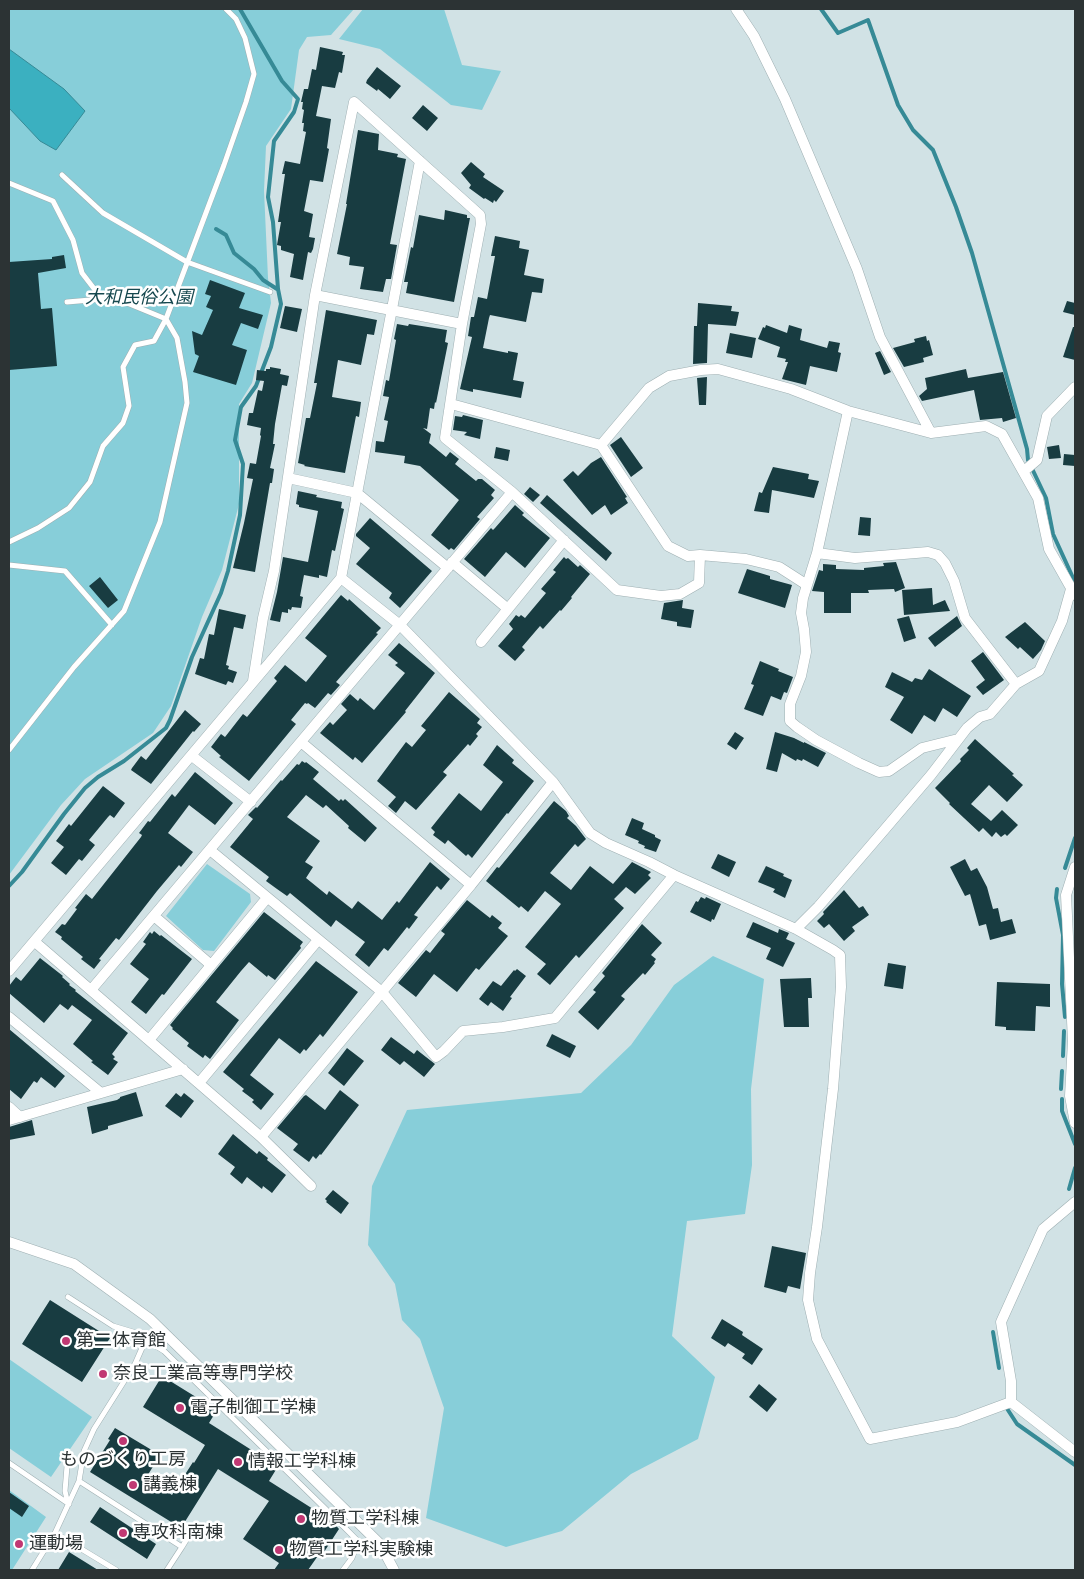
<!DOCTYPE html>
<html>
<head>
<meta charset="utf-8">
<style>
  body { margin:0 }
  #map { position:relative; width:1084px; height:1579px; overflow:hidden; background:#d1e2e5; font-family:"Noto Serif",serif }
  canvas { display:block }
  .frame { position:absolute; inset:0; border:10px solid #2c3334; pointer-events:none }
</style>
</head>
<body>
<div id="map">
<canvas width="1084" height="1579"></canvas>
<div class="frame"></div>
</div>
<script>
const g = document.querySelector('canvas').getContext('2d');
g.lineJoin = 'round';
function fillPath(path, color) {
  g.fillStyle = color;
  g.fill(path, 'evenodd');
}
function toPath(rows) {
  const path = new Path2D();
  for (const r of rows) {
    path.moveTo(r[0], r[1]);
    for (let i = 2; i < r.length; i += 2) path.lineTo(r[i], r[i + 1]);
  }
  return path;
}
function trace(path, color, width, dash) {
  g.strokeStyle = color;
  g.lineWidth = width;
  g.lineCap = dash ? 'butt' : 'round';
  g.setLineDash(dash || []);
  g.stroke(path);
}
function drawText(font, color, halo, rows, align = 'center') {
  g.font = font + ' "Noto Serif","Noto Sans JP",serif';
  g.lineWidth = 5;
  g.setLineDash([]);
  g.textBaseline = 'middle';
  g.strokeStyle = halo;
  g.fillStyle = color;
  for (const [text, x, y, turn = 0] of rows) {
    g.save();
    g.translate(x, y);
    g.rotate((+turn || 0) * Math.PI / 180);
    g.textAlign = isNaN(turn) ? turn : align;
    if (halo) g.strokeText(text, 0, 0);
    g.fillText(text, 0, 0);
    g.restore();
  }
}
const green = toPath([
  [9,9,354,9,331,35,307,37,299,50,291,109,266,146,264,191,268,278,271,303,252,383,239,404,239,504,222,570,202,617,171,706,153,733,85,779,61,805,9,875],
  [363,9,444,9,462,65,501,71,482,110,451,105,380,49,339,39],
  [207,864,250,894,251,902,214,951,203,950,166,916],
  [713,956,764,979,751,1089,752,1165,745,1214,687,1221,672,1336,715,1377,698,1439,631,1474,562,1531,506,1547,426,1518,444,1408,420,1339,402,1320,395,1284,368,1245,372,1186,407,1110,581,1093,631,1045,674,985],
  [9,1359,92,1417,51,1477,9,1448],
  [9,1490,46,1517,12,1570,9,1570]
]);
const water = toPath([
  [9,49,64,89,85,111,56,150,40,141,9,108,9,49]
]);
const stream = toPath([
  [821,9,838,33,868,20,898,105,913,130,933,150,956,207,972,253,1027,449,1028,460,1046,498,1053,534,1074,580],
  [216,229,226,235,234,253,254,269,263,280,277,289],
  [1065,868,1075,838],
  [9,886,22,872,64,814,85,788,98,777,124,761,166,728,170,720,192,657,221,593,228,571,240,515,243,464,235,440,241,407,256,386,271,347,281,304,278,289,273,222,268,197,274,141,294,112,298,99,282,81,240,9],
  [1057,889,1056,898,1063,935,1062,984,1065,1017],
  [1063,1056,1064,1031],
  [1061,1089,1062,1071],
  [1062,1099,1062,1111,1075,1144],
  [1069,1189,1075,1168],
  [993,1332,999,1368],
  [1006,1407,1017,1424,1075,1465]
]);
const building = toPath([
  [320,47,343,52,342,55,345,55,342,73,339,72,335,88,322,86,316,116,331,119,327,148,329,149,323,182,310,180,304,211,313,214,309,237,315,238,313,249,311,253,308,252,303,280,290,277,294,254,281,250,281,246,277,245,281,222,278,222,285,174,282,174,285,161,300,164,306,132,303,131,304,123,302,123,304,110,302,109,303,102,301,102,304,89,308,89,312,69,316,70],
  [377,67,401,86,390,99,378,89,377,91,366,83,367,80],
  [423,105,438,118,427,131,412,118],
  [358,130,379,134,378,150,398,154,397,157,406,159,390,244,397,245,391,279,386,279,383,292,360,289,364,267,349,265,350,257,337,254,347,204,346,204],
  [471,162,485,174,483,177,504,191,496,202,494,200,493,203,485,198,484,199,469,188,471,185,461,173],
  [445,210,467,215,467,218,470,218,454,302,406,293,408,282,404,282,411,247,413,248,419,215,444,220],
  [495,236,520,241,519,248,529,250,524,275,544,279,542,293,532,292,526,322,490,315,489,318,483,348,508,353,508,351,518,353,513,380,524,382,521,398,473,389,473,392,460,389,472,337,468,336,471,317,474,317,478,297,487,299,495,256,491,256],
  [64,255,66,268,38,273,41,309,52,308,57,366,9,370,9,262,52,259,52,257],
  [210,280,245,293,239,308,263,315,258,329,241,323,232,345,247,350,236,385,193,372,199,356,195,354,192,331,202,335,213,310,206,307,211,296,205,294],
  [1067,301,1075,303,1075,315,1063,312],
  [698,303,732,306,731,311,739,312,736,326,708,324,707,363,693,364,694,326,697,326],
  [285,306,302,309,297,332,280,328],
  [326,310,377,320,374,335,367,334,367,335,361,365,338,360,332,397,361,402,359,417,356,416,345,473,304,466,305,465,298,463,306,418,310,418,317,383,314,383],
  [397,324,408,326,409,324,447,330,445,342,448,343,436,403,435,402,434,409,430,408,427,429,423,428,431,434,429,443,446,457,450,452,459,459,455,464,476,481,478,479,482,479,495,490,491,495,494,498,477,517,480,519,454,550,451,548,449,550,431,535,459,500,420,466,404,463,405,456,375,452,376,441,384,442,388,421,384,420,389,397,383,396,386,380,389,381,396,340,394,339],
  [766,325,787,333,789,325,802,329,800,340,827,348,829,341,840,343,838,352,841,353,837,372,810,366,806,385,782,379,788,362,785,362,786,359,777,357,780,347,758,339,763,327,765,328],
  [1073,327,1075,327,1075,360,1063,357],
  [730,333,756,338,752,358,726,353],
  [926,336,927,341,929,340,933,355,923,358,924,362,904,367,893,348,915,342,914,339],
  [880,351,891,372,884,375,875,353],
  [270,367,281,369,280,374,289,376,287,386,282,385,275,424,273,444,275,444,270,468,274,469,272,483,270,483,255,572,233,568,244,523,253,479,247,478,250,463,256,464,261,436,260,435,261,428,247,425,249,413,253,413,258,390,262,391,264,381,256,380,257,370,266,371,266,369,270,369],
  [966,369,968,378,1003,372,1016,418,1003,422,1002,418,980,420,974,390,922,401,919,396,927,389,925,378],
  [707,377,706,405,699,405,697,378],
  [463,415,483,420,480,439,464,435,467,432,453,430,455,416,462,417],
  [621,437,643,468,631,477,610,445],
  [1059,445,1061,458,1049,459,1047,447],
  [496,447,510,450,508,461,494,458],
  [1064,454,1075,455,1075,466,1063,465],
  [601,457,627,497,625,498,628,503,611,515,605,505,592,515,563,480,573,471,578,476,591,463],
  [773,467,809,474,808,479,819,481,814,498,772,490,769,513,754,511,759,492,762,493],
  [530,487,540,495,533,502,524,494],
  [298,491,317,495,316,497,342,502,341,508,344,509,335,551,332,550,327,577,319,575,319,578,304,575,300,596,303,597,301,608,292,607,291,610,288,609,288,613,282,612,280,622,270,620,277,592,283,557,308,562,318,511,299,507,299,505,296,504],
  [547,495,612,553,606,561,540,503],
  [515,505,524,513,522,515,550,538,525,568,506,552,485,577,464,559,491,528,493,530,495,528],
  [860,517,871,518,870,536,858,535],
  [370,518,432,571,400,608,389,598,392,593,356,564,370,548,356,536,356,534],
  [564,557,566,559,568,558,578,567,580,565,590,574,571,597,572,598,561,611,560,610,543,629,540,626,522,647,525,650,515,661,498,646,513,629,509,624,516,615,519,617,521,615,525,618,546,593,541,589,556,572,553,570],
  [896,562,905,588,895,592,894,589,868,590,869,593,851,593,851,613,824,613,824,592,812,591,819,570,823,571,823,564,836,565,836,569,864,570,864,568,884,566,883,563],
  [747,569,770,576,770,579,792,585,785,608,738,593],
  [100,577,118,600,108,608,89,586],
  [932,588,933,605,945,600,950,611,904,615,902,590],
  [341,595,348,601,349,599,381,628,376,633,378,634,336,682,340,685,331,695,328,693,315,708,308,703,307,704,305,703,291,720,296,724,249,781,219,757,221,756,211,747,221,734,225,737,243,714,247,717,277,681,274,678,285,665,306,682,327,656,305,638],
  [683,600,682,608,694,610,691,628,677,626,677,622,661,619,664,603],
  [219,609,246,615,243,629,234,627,226,665,229,666,228,669,237,672,233,683,228,681,226,685,195,674,200,658,204,659,209,634,214,635],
  [909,616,916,638,904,642,897,619],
  [957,616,962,626,935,647,928,638],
  [1025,622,1045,641,1041,650,1033,659,1020,647,1018,649,1005,637],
  [399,643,435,673,405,711,406,712,362,763,355,757,353,760,320,733,330,722,333,725,347,710,341,704,350,694,358,701,360,698,374,710,405,673,395,665,398,663,388,655],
  [983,652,1004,680,983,695,976,687,985,680,971,661],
  [760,661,779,669,778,671,793,677,787,693,784,692,781,700,771,696,763,716,744,709,754,685,751,684],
  [929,669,971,696,957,717,943,708,935,722,924,715,912,734,890,720,904,697,885,687,892,672,912,682,915,678,922,680],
  [449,692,480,719,477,723,482,727,476,734,478,736,470,746,468,744,443,772,447,775,416,810,405,801,396,813,388,806,396,797,377,781,406,742,412,747,426,730,421,726],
  [185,710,201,724,194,732,193,731,151,784,131,770,132,768,141,756,146,760],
  [735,732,744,738,736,750,727,744],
  [775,732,794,738,804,743,804,742,826,753,818,767,803,759,802,761,797,759,796,761,782,753,777,772,766,769],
  [975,739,1014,774,1012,775,1023,785,1007,802,989,785,971,804,991,821,1002,810,1018,825,1007,836,1005,834,1001,837,996,832,992,837,983,828,979,832,949,804,950,803,935,788,961,761,960,759,969,750,967,748],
  [497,745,514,760,512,763,534,781,508,814,507,813,472,858,468,854,466,856,448,840,445,844,433,835,435,832,431,828,459,793,481,811,503,782,483,765],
  [302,761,305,763,306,762,319,772,313,779,339,801,341,799,343,801,345,799,377,828,365,842,348,828,349,826,326,805,323,808,306,795,287,817,320,841,305,862,313,867,306,878,327,895,329,891,352,909,358,901,382,920,397,901,399,903,430,862,450,879,441,890,437,886,414,915,418,917,409,929,407,927,388,951,384,948,369,967,355,955,365,942,336,920,331,927,290,893,287,896,277,889,266,881,269,877,230,847,253,819,248,815,256,807,257,808,281,780,282,781,297,764,299,765],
  [195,772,233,803,215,825,189,805,168,833,193,852,181,867,179,865,157,891,119,940,116,938,99,959,101,960,94,969,81,959,83,957,61,939,62,937,55,932,62,924,65,925,77,909,75,908,86,894,92,899,141,837,142,835,139,833,148,821,150,822,172,794,175,797],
  [103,786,125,803,114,818,110,815,108,817,89,840,95,845,82,861,79,859,66,875,51,863,64,847,56,841,69,824,71,826],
  [554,801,566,811,569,816,567,818,576,826,586,839,578,847,575,844,550,873,571,890,590,866,613,884,632,862,651,872,648,875,651,878,635,894,626,887,614,899,624,908,579,958,576,955,550,985,537,974,546,964,525,947,561,904,545,891,528,912,521,906,519,908,486,881,497,867,499,868],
  [632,818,644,823,642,829,655,835,655,837,661,840,656,852,644,848,645,846,638,843,639,841,625,835],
  [718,854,736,862,729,877,711,868],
  [965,859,971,871,977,868,987,887,993,909,998,908,1001,922,1012,919,1016,933,990,940,986,924,979,926,970,894,965,896,950,867],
  [766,866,784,874,783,876,792,880,785,898,773,892,775,889,758,882],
  [844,890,859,908,863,906,869,915,852,927,855,931,844,941,829,924,824,928,817,921,824,914,823,912],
  [701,897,705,899,706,897,721,904,714,920,712,919,711,922,690,912,696,901,698,902],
  [467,900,490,918,492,915,502,923,498,928,508,936,479,970,476,968,457,992,434,974,416,997,398,983,426,950,430,953,445,934,441,931],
  [264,912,303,942,300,946,301,948,275,980,268,975,267,977,249,962,241,971,216,1002,239,1020,210,1059,205,1055,203,1058,187,1046,189,1043,172,1029,173,1028,170,1025],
  [753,922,778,933,779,929,789,933,786,939,795,943,783,967,766,959,771,948,746,937],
  [642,924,662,943,651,955,656,959,654,962,655,963,645,975,643,973,621,996,625,999,598,1030,578,1012,596,992,593,990,605,976,602,973],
  [154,931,160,936,161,935,192,959,164,995,162,994,146,1014,131,1002,149,979,130,964,146,944,143,942,150,932,152,934],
  [40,958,63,976,62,977,70,984,69,985,76,990,75,991,128,1033,112,1054,115,1057,113,1059,118,1062,108,1075,91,1062,93,1061,73,1044,92,1020,72,1005,68,1010,60,1004,44,1023,9,993,9,986,16,977,21,981],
  [316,961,358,992,323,1037,320,1034,306,1051,304,1049,300,1054,279,1038,250,1075,274,1094,261,1110,252,1102,254,1100,242,1091,244,1089,223,1072],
  [888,963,906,966,903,989,884,986],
  [517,969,526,976,510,997,512,998,503,1011,491,1002,488,1006,479,999,493,981,501,986,514,970,515,971],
  [811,978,812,998,808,998,809,1027,784,1027,780,979],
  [997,982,1050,984,1050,1007,1036,1006,1035,1031,1006,1030,1006,1027,995,1026],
  [9,1029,65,1076,55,1088,41,1077,37,1083,34,1081,21,1099,9,1089],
  [552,1034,576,1046,570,1058,546,1046],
  [391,1037,414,1054,417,1050,435,1064,424,1077,404,1061,400,1065,381,1050],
  [347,1048,364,1061,344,1086,328,1073],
  [340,1090,359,1105,321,1155,320,1154,316,1159,313,1156,309,1162,293,1150,298,1144,277,1128,304,1096,306,1095,325,1110],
  [136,1092,143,1116,108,1126,108,1129,92,1134,87,1107,117,1100,120,1098,120,1097],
  [176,1093,181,1097,184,1093,194,1101,181,1118,165,1106],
  [32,1120,35,1135,9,1140,9,1127],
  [233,1134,257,1154,259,1151,268,1158,267,1160,286,1175,272,1193,263,1186,262,1189,247,1177,242,1184,230,1174,235,1167,218,1154],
  [333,1190,349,1203,341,1214,326,1202,327,1201,325,1199],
  [772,1246,806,1253,800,1289,788,1286,786,1293,764,1287],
  [50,1300,110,1338,82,1382,22,1344],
  [722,1319,743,1332,742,1335,763,1349,752,1365,742,1358,745,1354,728,1343,725,1347,711,1338],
  [162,1376,217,1410,209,1423,272,1463,277,1468,269,1481,332,1521,339,1529,324,1552,322,1550,308,1570,274,1570,279,1563,243,1539,269,1501,218,1469,181,1528,90,1472,110,1440,108,1439,115,1428,160,1455,146,1478,172,1495,193,1462,194,1463,205,1445,143,1407],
  [759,1384,777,1399,767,1412,749,1397],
  [9,1492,29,1506,22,1517,9,1508],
  [100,1507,156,1544,147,1559,90,1522],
  [69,1552,98,1570,58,1570]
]);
const lane = toPath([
  [62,175,103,213,187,262,270,292],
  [9,183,53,201,73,240,82,273,102,299],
  [9,542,38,528,69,508,90,482,103,446,123,423,129,406,123,367,135,345,154,341,166,319,224,165,246,102,254,74,245,38,236,19,226,9],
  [9,565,65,571,112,625],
  [9,750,74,667,124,611,160,522,187,403,185,382,177,338,166,319,127,303,102,299,67,302],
  [68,1297,113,1326,133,1332,164,1351,345,1528,358,1541,352,1558,343,1570],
  [68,1454,65,1491,68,1504],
  [9,1463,69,1504],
  [79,1481,182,1547,190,1534],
  [32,1570,55,1533],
  [116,1570,55,1533,79,1481,84,1451,94,1429,135,1364,146,1339],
  [167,1570,182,1547]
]);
const street = toPath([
  [736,9,754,36,785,99,857,269,880,337,931,433],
  [315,295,462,324],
  [451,404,601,445,668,546,688,556,700,555],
  [848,411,817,553,803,598,801,613,804,629,806,652,801,676,790,704,790,721,797,727,816,740,859,763,879,772,889,771,922,748,958,739],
  [601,445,649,388,669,376,701,370,718,369,791,389,848,411,931,433,986,426,1002,434,1038,498,1049,549,1075,595],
  [1024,471,1037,460,1047,416,1075,387],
  [288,478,357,493,448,568],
  [817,553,855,558,928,552,938,555,945,563,954,581,965,618,1016,684],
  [452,562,508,609],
  [341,578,400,625,553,782,590,833,606,843,649,862,674,875,796,929,833,950,840,955,841,987,833,1089,817,1227,810,1273,808,1300,817,1339,870,1439,957,1422,1011,1402],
  [481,642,564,540],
  [253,681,263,618,274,571,315,295,354,102,480,215,481,224,462,324,445,438,512,492,617,590,661,596,680,594,699,583,700,555,746,559,779,567,807,585],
  [301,742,471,885],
  [192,756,251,802],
  [210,850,382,992,436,1057,444,1051,463,1031,503,1027,555,1018,674,875],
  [1075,867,1066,895,1073,1041,1070,1096,1075,1123],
  [154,916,211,965],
  [796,929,818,907,885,829,931,775,967,728,980,717,990,714,1016,684,1039,671,1062,621,1071,589],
  [35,942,261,1137,311,1186],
  [9,971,341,578,420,161],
  [91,990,512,492],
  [9,1017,101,1093],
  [149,1040,267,898],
  [199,1083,318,940],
  [9,1107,20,1117],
  [9,1120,183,1069],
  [261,1137,471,885,553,782],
  [9,1242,74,1264,150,1319,380,1544,394,1570],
  [1011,1402,1011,1381,1001,1322,1043,1229,1075,1202],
  [1011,1402,1075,1452]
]);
const markers = [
  [66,1341,5,"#c13873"],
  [103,1374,5,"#c13873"],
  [180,1408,5,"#c13873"],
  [123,1441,5,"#c13873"],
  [238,1462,5,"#c13873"],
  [133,1485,5,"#c13873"],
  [301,1519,5,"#c13873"],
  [123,1533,5,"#c13873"],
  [19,1544,5,"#c13873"],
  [279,1550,5,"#c13873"]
];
const parkNames = [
  ["大和民俗公園",139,298]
];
const poiNames = [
  ["第二体育館",76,1341],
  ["奈良工業高等専門学校",113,1374],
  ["電子制御工学棟",190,1408],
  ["ものづくり工房",123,1460,"center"],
  ["情報工学科棟",248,1462],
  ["講義棟",143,1485],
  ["物質工学科棟",311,1519],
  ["専攻科南棟",133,1533],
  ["運動場",29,1544],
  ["物質工学科実験棟",289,1550]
];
fillPath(green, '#87ced9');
fillPath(water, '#3bb0c0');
trace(water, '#368a96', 1);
trace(stream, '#368a96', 4);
fillPath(building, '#183c41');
trace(lane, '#9eafb2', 6);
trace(street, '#9eafb2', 11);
trace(lane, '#fff', 5);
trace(street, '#fff', 10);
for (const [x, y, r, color] of markers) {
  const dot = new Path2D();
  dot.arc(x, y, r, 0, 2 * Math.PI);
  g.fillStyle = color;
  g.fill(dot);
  trace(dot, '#fff', 2);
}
drawText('italic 18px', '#16484f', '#fff', parkNames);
drawText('18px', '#2c3334', '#fff', poiNames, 'left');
</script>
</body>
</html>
